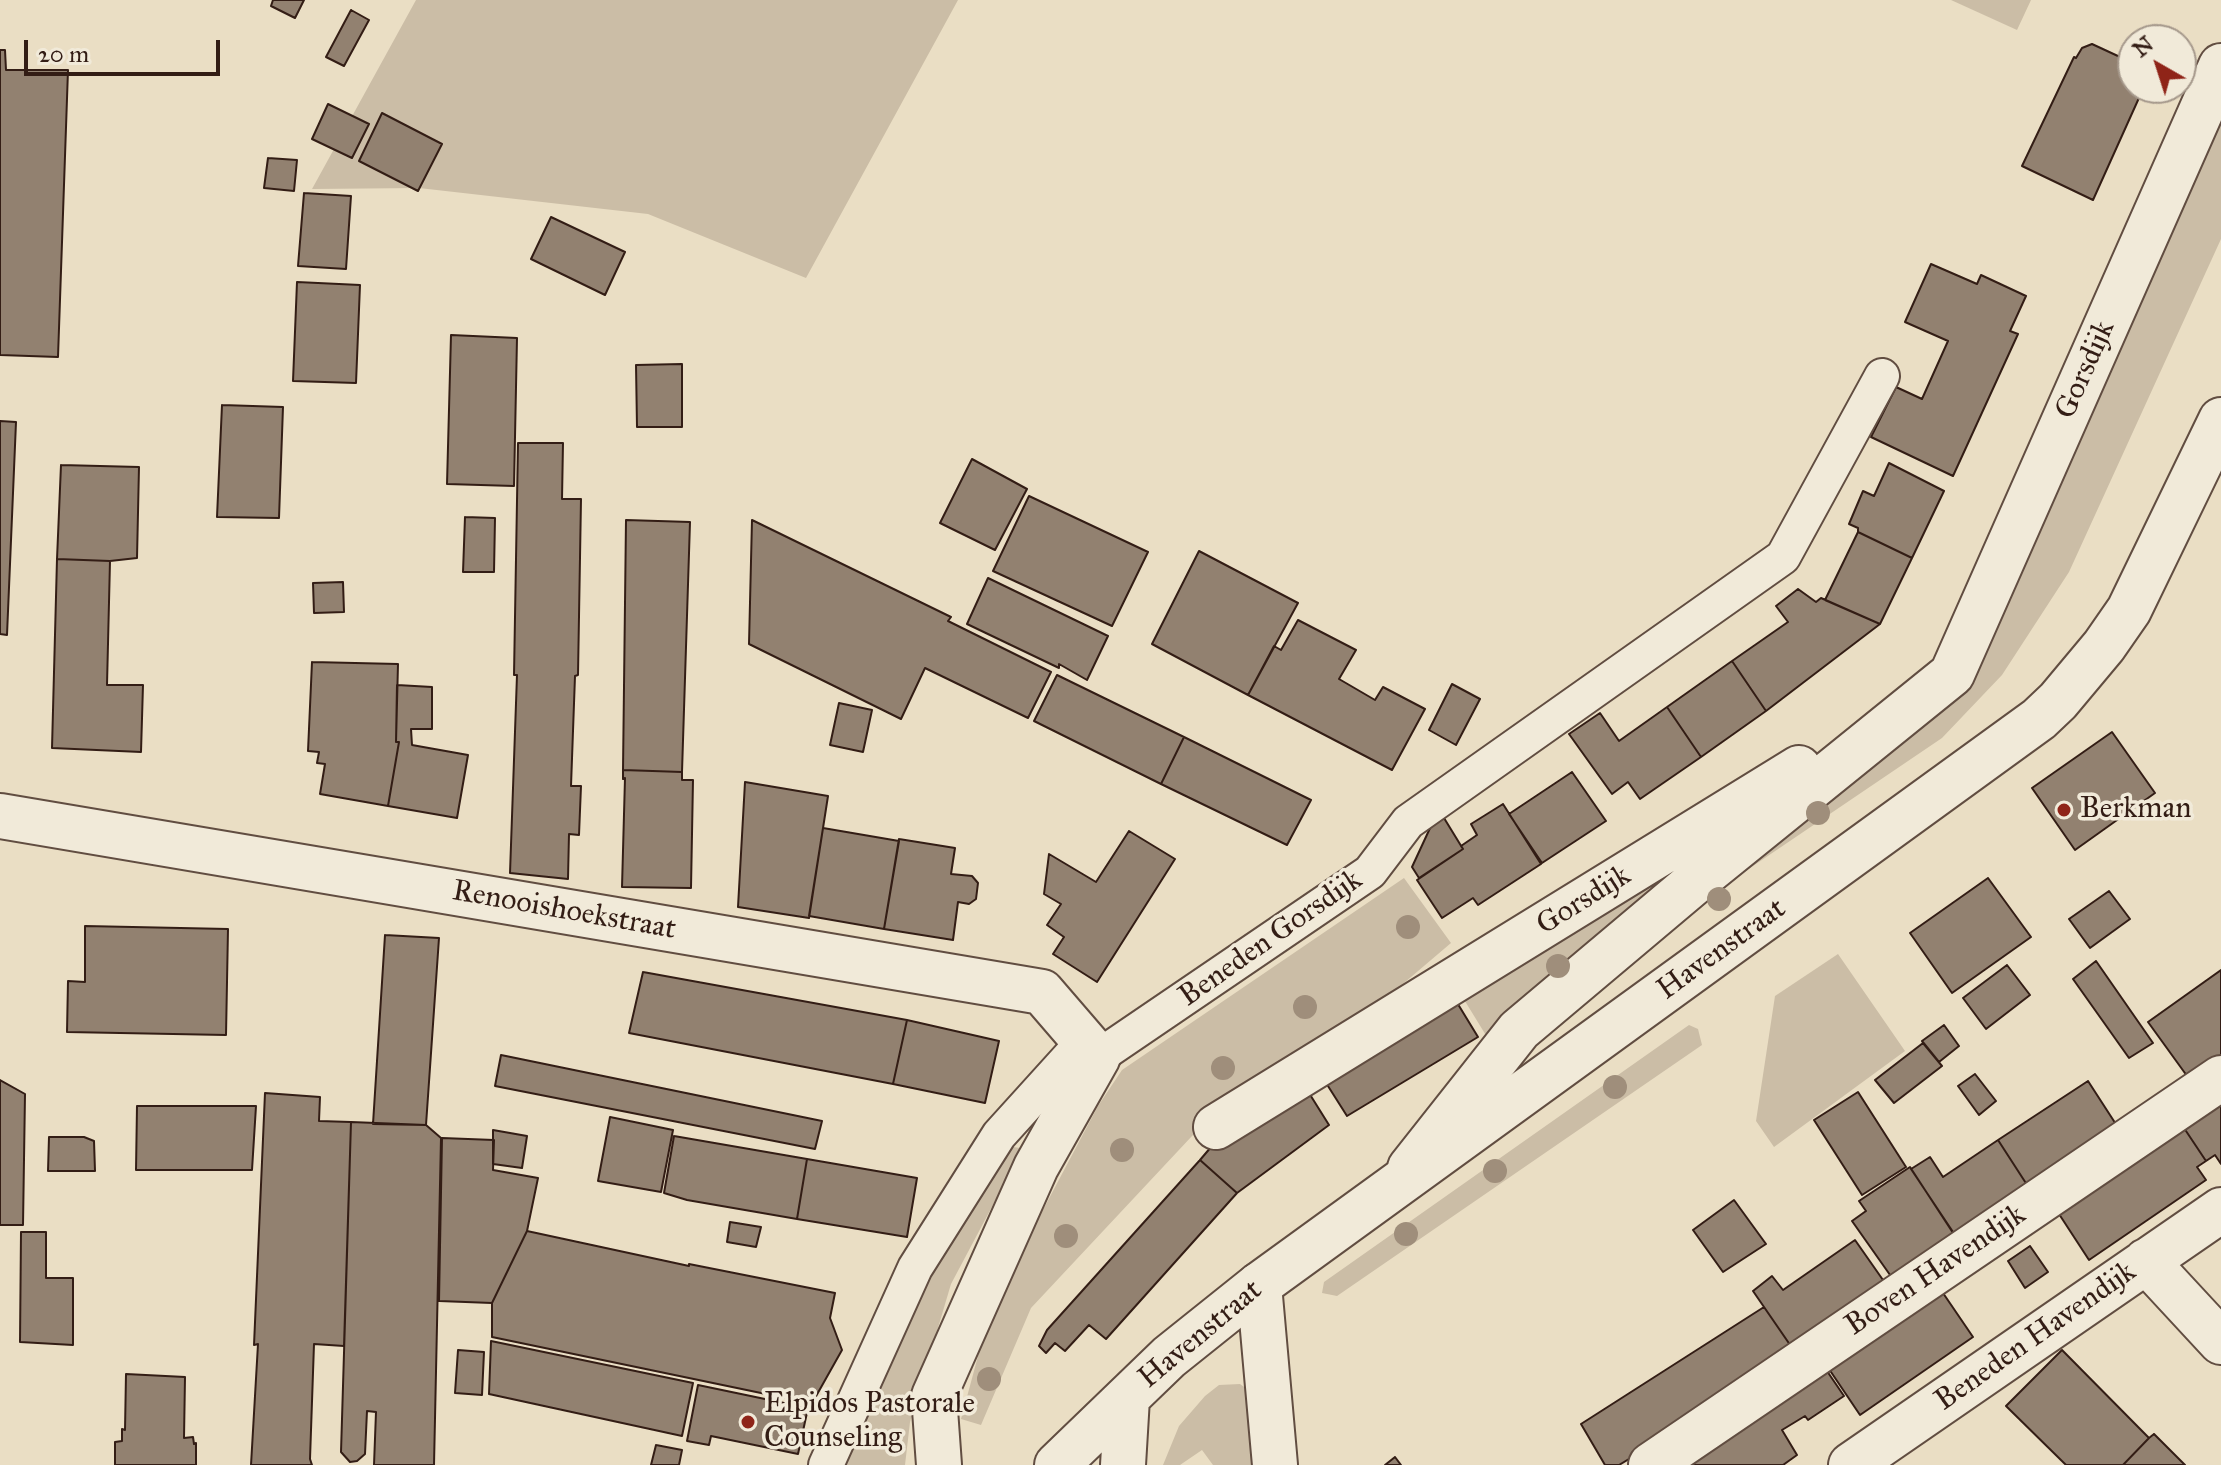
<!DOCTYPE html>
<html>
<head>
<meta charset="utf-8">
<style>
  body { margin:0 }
  #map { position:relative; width:2221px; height:1465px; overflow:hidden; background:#eadec4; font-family:"IM FELL Great Primer",serif }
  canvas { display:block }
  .north { position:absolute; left:2117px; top:24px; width:80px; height:80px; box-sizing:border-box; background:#f1ead9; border:2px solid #a5988b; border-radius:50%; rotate:321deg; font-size:22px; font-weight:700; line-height:32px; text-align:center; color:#331d15 }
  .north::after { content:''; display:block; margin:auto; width:28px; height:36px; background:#8f2418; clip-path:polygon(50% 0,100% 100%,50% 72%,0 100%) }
  .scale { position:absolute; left:24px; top:40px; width:196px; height:36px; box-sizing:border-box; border:4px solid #331d15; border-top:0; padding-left:10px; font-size:24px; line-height:28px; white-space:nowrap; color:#331d15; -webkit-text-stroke:6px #f1ead9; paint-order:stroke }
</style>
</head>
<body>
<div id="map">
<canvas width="2221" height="1465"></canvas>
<div class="north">N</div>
<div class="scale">20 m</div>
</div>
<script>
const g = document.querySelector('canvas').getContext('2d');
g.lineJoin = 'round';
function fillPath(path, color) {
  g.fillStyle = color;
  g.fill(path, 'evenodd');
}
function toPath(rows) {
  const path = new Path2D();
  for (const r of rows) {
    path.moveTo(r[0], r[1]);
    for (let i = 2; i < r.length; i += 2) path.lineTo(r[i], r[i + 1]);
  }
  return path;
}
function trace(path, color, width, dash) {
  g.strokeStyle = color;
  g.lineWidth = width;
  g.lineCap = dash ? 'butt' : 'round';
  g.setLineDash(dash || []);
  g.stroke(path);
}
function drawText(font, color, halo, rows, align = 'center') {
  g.font = font + ' "IM FELL Great Primer",serif';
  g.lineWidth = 7;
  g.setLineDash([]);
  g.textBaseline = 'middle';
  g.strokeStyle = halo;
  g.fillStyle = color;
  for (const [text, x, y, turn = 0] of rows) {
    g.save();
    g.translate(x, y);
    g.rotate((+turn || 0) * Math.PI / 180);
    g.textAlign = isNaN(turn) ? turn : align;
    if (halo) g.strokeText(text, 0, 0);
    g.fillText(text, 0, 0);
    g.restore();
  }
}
const green = toPath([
  [416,0,958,0,806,278,648,214,419,188,312,189],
  [1951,0,2031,0,2017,30],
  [2221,66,2221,239,2069,572,2002,675,1942,738,1660,929,1911,697,1972,611],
  [1738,819,1487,1037,1460,993],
  [1404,878,1451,943,1331,1045,1207,1120,1031,1308,981,1425,961,1419,991,1308,1098,1106,1122,1070],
  [1838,954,1905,1051,1774,1147,1756,1121,1775,996],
  [1689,1025,1698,1029,1702,1045,1337,1296,1322,1293,1324,1282],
  [1013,1147,1020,1148,1021,1152,951,1284,910,1422,905,1465,840,1465,939,1256,1008,1151],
  [1240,1384,1251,1392,1262,1465,1213,1465,1202,1450,1180,1465,1163,1465,1179,1426,1205,1396,1219,1385]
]);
const building = toPath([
  [273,0,304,0,295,18,271,6,273,0],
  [351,10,369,20,344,66,326,57,351,10],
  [2092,44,2133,63,2133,88,2143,89,2093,200,2022,166,2074,57,2076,58,2082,48,2092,44],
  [0,50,5,50,6,70,68,70,58,357,0,355,0,50],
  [328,104,369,124,352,158,312,139,328,104],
  [382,113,442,144,418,191,359,161,382,113],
  [268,158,297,160,294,191,264,188,268,158],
  [304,193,351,196,346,269,298,266,304,193],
  [551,217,625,252,605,295,531,259,551,217],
  [1931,264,1977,284,1981,275,2026,296,2010,331,2018,334,1953,476,1871,437,1896,387,1922,399,1948,341,1905,322,1931,264],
  [297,282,360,285,356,383,293,381,297,282],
  [451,335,517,338,514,486,447,484,451,335],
  [682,364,682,427,637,427,636,365,682,364],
  [222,405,283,407,279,518,217,517,222,405],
  [0,421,16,422,7,635,0,634,0,421],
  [518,443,563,443,562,499,581,499,578,675,575,676,571,786,581,786,579,835,569,834,568,879,510,873,517,675,514,675,518,443],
  [972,459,1027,489,995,550,940,523,972,459],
  [1889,463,1944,491,1912,558,1858,532,1858,528,1849,524,1863,491,1874,496,1889,463],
  [61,465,139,467,137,558,110,561,57,559,61,465],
  [1029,496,1148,552,1112,626,993,571,1029,496],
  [465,517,495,518,494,572,463,572,465,517],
  [626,520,690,522,682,772,623,770,626,520],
  [752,520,951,617,948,621,1051,672,1028,718,925,668,901,719,749,644,752,520],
  [1858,532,1912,558,1880,624,1825,600,1858,532],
  [1199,551,1298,603,1248,695,1152,644,1199,551],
  [57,559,110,561,107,685,143,685,141,752,52,748,57,559],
  [988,578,1108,636,1087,680,1059,664,1059,668,967,624,988,578],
  [343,582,344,612,314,613,313,583,343,582],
  [1798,589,1816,602,1821,598,1880,624,1766,711,1732,661,1788,622,1776,606,1798,589],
  [1298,620,1356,650,1339,679,1375,700,1383,687,1425,709,1392,770,1248,695,1274,646,1281,650,1298,620],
  [1732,661,1766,711,1701,757,1667,707,1732,661],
  [312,662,398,664,396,742,399,742,388,806,320,794,325,764,317,763,319,752,308,751,312,662],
  [1057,675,1184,737,1161,784,1034,721,1057,675],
  [1452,684,1480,699,1456,745,1429,730,1452,684],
  [397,685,432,687,432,729,411,729,412,745,468,755,457,818,388,806,399,742,396,742,397,685],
  [839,703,872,710,863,752,830,745,839,703],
  [1667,707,1701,757,1640,799,1628,782,1612,794,1569,734,1600,713,1619,741,1667,707],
  [2112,732,2155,793,2075,850,2032,788,2112,732],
  [1184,737,1311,800,1287,845,1161,784,1184,737],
  [623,770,682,772,682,780,693,780,691,888,622,887,625,778,623,779,623,770],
  [1572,772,1606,821,1542,863,1509,814,1572,772],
  [745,782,828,796,809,918,738,907,745,782],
  [1503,804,1541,864,1478,905,1473,898,1442,918,1417,880,1463,849,1461,846,1477,835,1471,824,1503,804],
  [1444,818,1463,849,1419,878,1412,867,1431,826,1444,818],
  [823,828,899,841,884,929,809,916,823,828],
  [1129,831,1175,859,1097,982,1053,954,1064,937,1047,925,1061,904,1044,894,1049,854,1096,882,1129,831],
  [899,839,955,848,951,874,972,876,978,883,976,899,969,904,958,902,953,940,884,929,899,839],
  [1988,878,2031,937,1952,993,1910,933,1988,878],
  [2109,891,2130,919,2090,948,2069,919,2109,891],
  [85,926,228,929,226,1035,67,1032,68,981,85,982,85,926],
  [385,935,439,938,426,1125,373,1124,385,935],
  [2096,961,2153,1043,2129,1058,2073,979,2096,961],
  [2007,965,2030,995,1986,1029,1963,998,2007,965],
  [2221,970,2221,1068,2195,1087,2148,1022,2221,970],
  [643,972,907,1020,893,1084,629,1033,643,972],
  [1453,996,1478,1037,1347,1116,1321,1075,1453,996],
  [907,1020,999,1041,985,1103,893,1084,907,1020],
  [1944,1025,1959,1046,1939,1062,1922,1041,1944,1025],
  [1923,1043,1942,1066,1894,1103,1875,1080,1923,1043],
  [501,1055,822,1121,815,1149,495,1086,501,1055],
  [1975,1074,1996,1101,1979,1115,1958,1086,1975,1074],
  [0,1080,25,1094,23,1225,0,1225,0,1080],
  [2088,1081,2121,1132,2031,1191,1998,1140,2088,1081],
  [1304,1085,1329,1125,1237,1193,1200,1160,1217,1140,1304,1085],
  [1858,1092,1906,1167,1862,1195,1814,1120,1858,1092],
  [265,1093,320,1097,319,1121,351,1122,344,1346,314,1344,310,1459,312,1465,251,1465,258,1344,254,1345,265,1093],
  [2221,1103,2221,1164,2215,1155,2206,1161,2184,1128,2221,1103],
  [137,1106,256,1106,252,1170,136,1170,137,1106],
  [610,1117,673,1130,661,1192,598,1181,610,1117],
  [351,1122,426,1125,441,1138,434,1465,374,1465,376,1412,367,1411,365,1454,357,1461,350,1462,341,1452,351,1122],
  [2184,1128,2206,1161,2197,1167,2206,1180,2089,1260,2059,1214,2184,1128],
  [493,1130,527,1136,522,1168,493,1164,493,1130],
  [674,1136,807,1159,797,1219,687,1200,664,1193,674,1136],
  [49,1137,84,1137,94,1141,95,1171,48,1171,49,1137],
  [442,1138,494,1140,493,1170,538,1178,527,1231,492,1303,439,1301,442,1138],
  [1998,1140,2031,1191,1957,1238,1911,1169,1930,1157,1943,1177,1998,1140],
  [807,1159,917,1178,907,1237,797,1219,807,1159],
  [1200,1160,1237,1193,1106,1339,1089,1325,1065,1351,1055,1343,1046,1353,1039,1346,1047,1330,1200,1160],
  [1910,1167,1957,1239,1895,1282,1852,1221,1866,1211,1859,1201,1910,1167],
  [1734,1200,1766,1244,1723,1272,1693,1230,1734,1200],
  [730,1222,761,1227,756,1247,727,1242,730,1222],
  [527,1231,689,1266,689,1264,835,1293,830,1318,842,1350,815,1398,810,1398,809,1403,492,1337,492,1303,527,1231],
  [21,1232,46,1232,46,1278,73,1278,73,1345,20,1342,21,1232],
  [1855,1240,1890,1290,1797,1355,1753,1291,1772,1276,1783,1290,1855,1240],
  [2030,1246,2048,1272,2025,1288,2008,1261,2030,1246],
  [1943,1293,1973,1337,1860,1415,1829,1369,1943,1293],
  [1764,1307,1795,1352,1723,1402,1619,1465,1605,1465,1581,1424,1764,1307],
  [491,1341,693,1383,682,1436,489,1394,491,1341],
  [458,1350,484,1352,482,1395,455,1393,458,1350],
  [2062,1350,2149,1438,2123,1465,2066,1465,2006,1406,2062,1350],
  [1827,1371,1844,1396,1808,1420,1805,1416,1782,1430,1797,1455,1783,1465,1682,1465,1827,1371],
  [126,1374,185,1377,184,1438,193,1437,194,1444,196,1443,196,1465,115,1465,115,1442,122,1441,122,1429,125,1430,126,1374],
  [698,1385,808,1408,798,1454,711,1436,709,1445,687,1441,698,1385],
  [2154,1434,2185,1465,2123,1465,2149,1438,2154,1434],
  [656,1445,682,1450,679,1465,651,1465,656,1445],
  [1395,1457,1401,1465,1385,1465,1395,1457]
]);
const service = toPath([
  [1098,1057,1370,872,1408,822,1783,557,1882,376],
  [826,1465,915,1268,999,1135,1085,1040]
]);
const minor = toPath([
  [0,816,1042,992,1098,1057,1036,1167,934,1396,939,1465],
  [1216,1127,1799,768],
  [1410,1168,1519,1030,1696,881,1952,674,2221,66],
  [2146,1261,2221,1342],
  [1259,1285,1275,1465],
  [1651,1465,2221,1078],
  [1851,1465,2221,1210]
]);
const tertiary = toPath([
  [1057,1465,1169,1357,1259,1285,2039,719,2058,701,2104,646,2129,610,2221,420],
  [1123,1465,1127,1398]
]);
const trees = [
  [1818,813],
  [1719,899],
  [1408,927],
  [1558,966],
  [1305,1007],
  [1223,1068],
  [1615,1087],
  [1122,1150],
  [1495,1171],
  [1406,1234],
  [1066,1236],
  [989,1379]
];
const markers = [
  [2064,810,8,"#8f2418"],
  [748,1422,8,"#8f2418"]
];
const streetNames = [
  ["Gorsdijk",2086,370,-66],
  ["Gorsdijk",1584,901,-32],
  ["Renooishoekstraat",564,911,10],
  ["Beneden Gorsdijk",1271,939,-35],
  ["Havenstraat",1722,950,-36],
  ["Boven Havendijk",1936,1271,-34],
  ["Havenstraat",1201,1335,-40],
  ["Beneden Havendijk",2036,1337,-35]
];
const poiNames = [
  ["Berkman",2080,810],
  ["Elpidos Pastorale",764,1405],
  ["Counseling",764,1439]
];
fillPath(green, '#cbbda6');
fillPath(building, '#928170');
trace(building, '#331d15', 2);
trace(service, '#614d41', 38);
trace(minor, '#614d41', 48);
trace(tertiary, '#614d41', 48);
trace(service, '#f1ead9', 34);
trace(minor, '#f1ead9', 44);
trace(tertiary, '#f1ead9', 44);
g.fillStyle = '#9f8e7b';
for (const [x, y] of trees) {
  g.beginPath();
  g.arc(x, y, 12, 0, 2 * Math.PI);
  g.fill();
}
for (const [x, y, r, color] of markers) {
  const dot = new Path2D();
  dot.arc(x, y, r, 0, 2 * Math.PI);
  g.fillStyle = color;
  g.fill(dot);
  trace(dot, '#f1ead9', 3);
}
drawText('30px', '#331d15', '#f1ead9', streetNames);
drawText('30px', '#331d15', '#f1ead9', poiNames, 'left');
</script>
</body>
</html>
